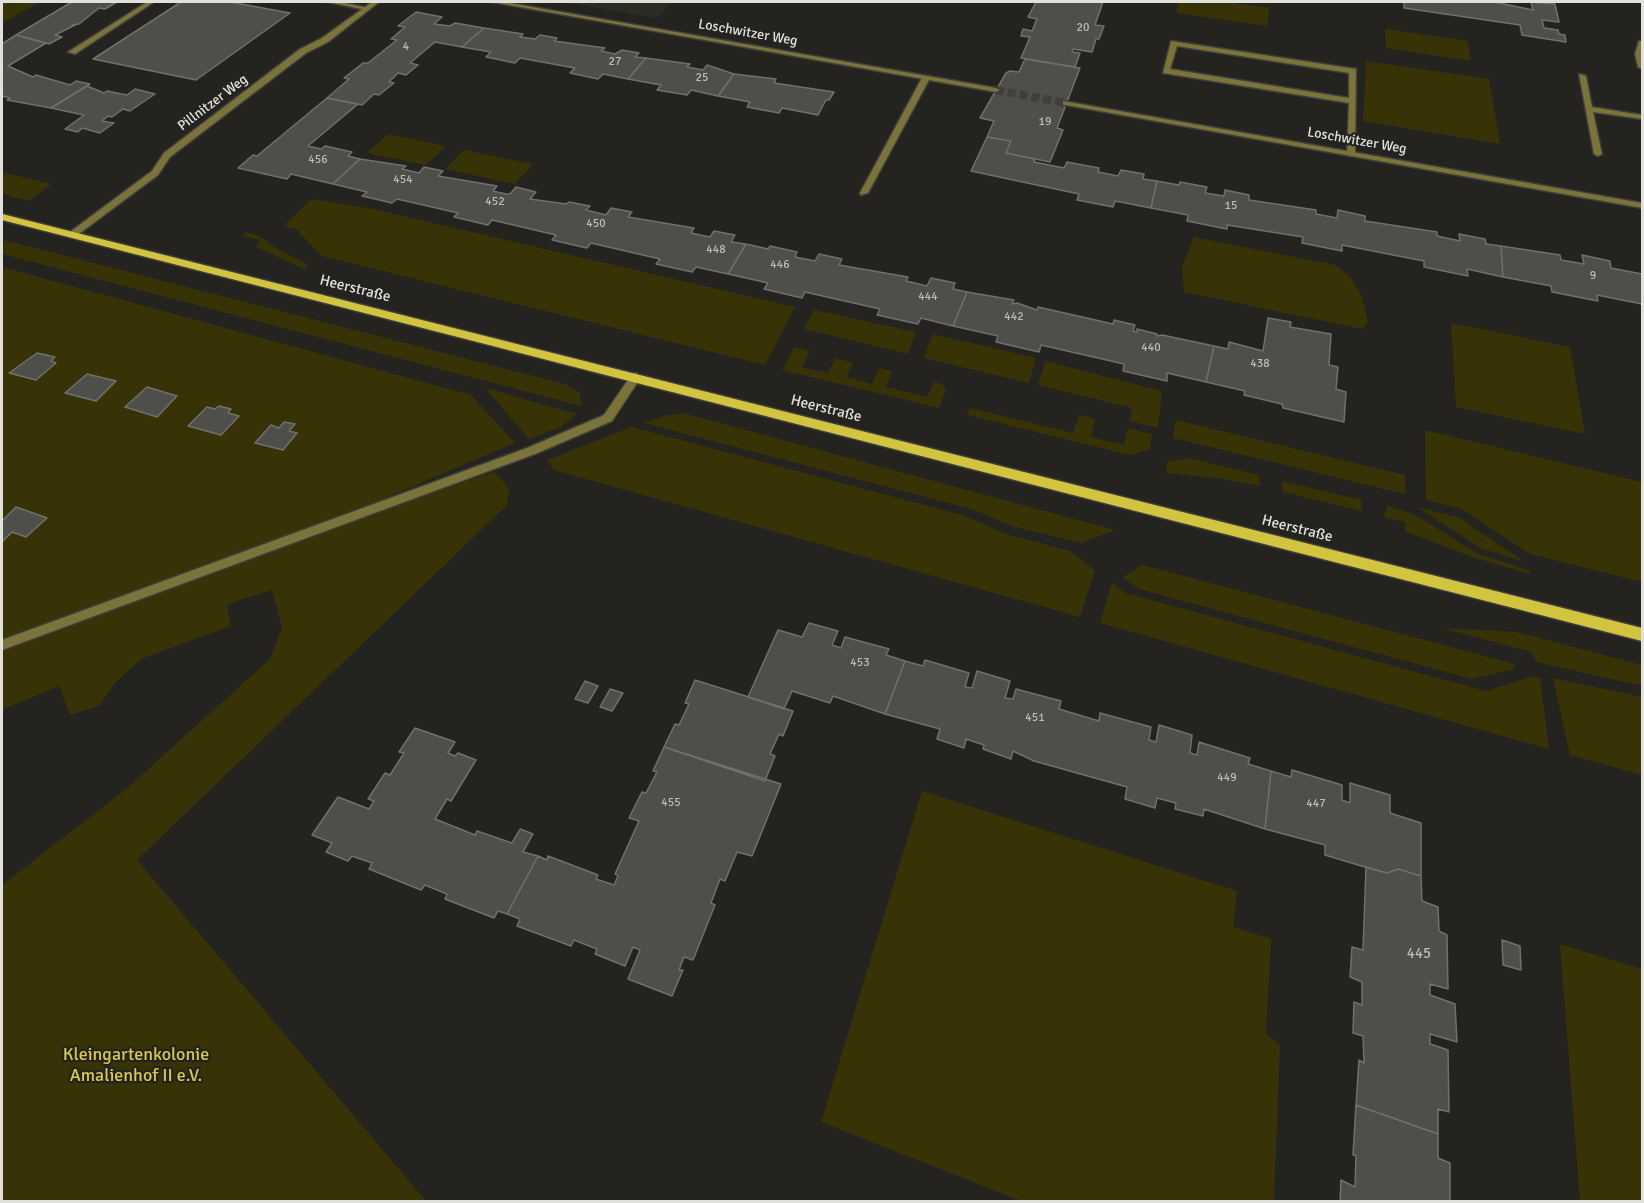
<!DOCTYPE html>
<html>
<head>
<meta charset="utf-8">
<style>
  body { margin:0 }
  #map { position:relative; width:1644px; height:1203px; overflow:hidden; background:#242320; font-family:Signika,sans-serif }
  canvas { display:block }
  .frame { position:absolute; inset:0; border:3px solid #e0e0dd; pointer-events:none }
</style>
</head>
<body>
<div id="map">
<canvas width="1644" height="1203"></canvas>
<div class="frame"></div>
</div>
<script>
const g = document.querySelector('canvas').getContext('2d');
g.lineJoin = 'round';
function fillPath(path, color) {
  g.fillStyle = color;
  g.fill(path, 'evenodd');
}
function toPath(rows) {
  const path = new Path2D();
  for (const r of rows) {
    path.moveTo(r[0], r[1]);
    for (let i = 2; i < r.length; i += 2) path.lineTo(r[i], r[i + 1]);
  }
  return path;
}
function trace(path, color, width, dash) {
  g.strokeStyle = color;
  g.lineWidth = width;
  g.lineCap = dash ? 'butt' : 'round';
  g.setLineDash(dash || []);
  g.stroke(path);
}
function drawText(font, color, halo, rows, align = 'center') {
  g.font = font + ' Signika,sans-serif';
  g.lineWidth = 4.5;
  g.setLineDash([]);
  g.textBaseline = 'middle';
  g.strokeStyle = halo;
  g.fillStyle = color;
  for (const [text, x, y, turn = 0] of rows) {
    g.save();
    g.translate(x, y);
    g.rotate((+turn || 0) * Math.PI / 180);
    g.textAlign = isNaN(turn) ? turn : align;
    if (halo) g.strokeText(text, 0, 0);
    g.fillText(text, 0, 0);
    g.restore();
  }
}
const built = toPath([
  [563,2,672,2,657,18]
]);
const green = toPath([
  [2,2,40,2,2,23],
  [1179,2,1228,2,1269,8,1267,26,1176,13],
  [1385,29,1467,41,1471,61,1386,48],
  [1366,61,1489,79,1500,144,1363,121],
  [388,134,445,146,446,146,426,165,367,153],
  [464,150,533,164,515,184,445,169],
  [2,172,51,184,29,201,12,197,2,193],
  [312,199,373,209,795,307,765,365,322,256,296,229,283,226],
  [246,232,259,236,274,247,308,265,304,269,256,247,260,240,243,236],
  [1194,237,1335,265,1352,279,1362,297,1368,321,1362,329,1184,292,1182,267],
  [4,240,565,384,580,393,581,406,2,254],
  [2,267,471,395,515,443,274,545,495,472,509,489,507,505,137,860,426,1201,2,1201,2,885,125,790,270,659,282,627,272,590,227,604,231,626,141,659,116,682,99,706,70,715,59,686,2,710],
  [814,310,916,332,908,354,804,329],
  [1451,323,1570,347,1585,434,1456,407],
  [933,334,1036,358,1029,383,924,358],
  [794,347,810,351,802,367,828,373,835,358,853,363,846,377,872,384,879,368,892,371,886,387,927,397,934,382,942,384,946,390,939,408,782,370],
  [1045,361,1162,391,1158,428,1130,421,1132,408,1038,385],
  [485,388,577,414,561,427,529,439],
  [970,408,1073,433,1079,415,1095,419,1091,437,1124,445,1128,428,1152,434,1150,449,1130,455,967,415],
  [683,413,1115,530,1081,543,1011,526,975,510,644,423,663,416],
  [1176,420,1405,475,1405,494,1173,438],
  [632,427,962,515,1006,534,1070,551,1095,570,1080,617,554,470,547,460],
  [1425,430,1642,482,1642,582,1530,554,1462,509,1426,500],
  [1188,458,1259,475,1260,486,1216,478,1166,473,1167,462],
  [1282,481,1361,500,1362,511,1283,492],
  [1387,506,1414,514,1478,554,1529,570,1530,574,1475,558,1405,531,1405,522,1384,517],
  [1417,507,1458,517,1525,562,1480,548],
  [1143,565,1515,664,1514,669,1472,679,1139,589,1123,577],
  [1112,582,1125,593,1486,691,1534,676,1540,678,1549,749,1100,623],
  [1442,628,1517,632,1642,665,1642,686,1536,662,1532,652],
  [1553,678,1642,697,1642,775,1570,755],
  [922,791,1237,891,1233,927,1271,939,1266,1034,1280,1045,1274,1201,1021,1201,821,1122],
  [1560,944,1642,969,1642,1201,1580,1201]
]);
const building = toPath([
  [72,2,117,2,105,9,99,8,79,24,72,25,75,25,55,35,62,37,49,44,16,35,72,2],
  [181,2,230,2,290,13,196,80,93,59,181,2],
  [1036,2,1103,2,1095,25,1104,26,1099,39,1096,39,1092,52,1073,49,1072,52,1080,53,1075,67,1021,58,1030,37,1021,36,1023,29,1032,31,1037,19,1028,17,1036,2],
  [1404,2,1494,2,1533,10,1531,2,1555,4,1559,22,1542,20,1544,28,1558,30,1559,34,1565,35,1566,42,1522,35,1520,25,1404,8,1404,2],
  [416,12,442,17,434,24,450,26,455,23,484,28,462,47,435,42,410,63,418,65,406,75,398,73,389,82,394,83,379,95,374,94,362,105,327,98,349,79,344,78,363,63,368,63,397,40,391,39,405,27,398,26,416,12],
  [484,28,523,34,520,37,535,39,540,35,557,38,554,41,605,48,601,51,615,54,622,50,639,53,635,57,646,58,628,79,603,74,598,79,570,73,575,68,520,58,515,63,486,57,491,52,462,47,484,28],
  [16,35,46,43,8,66,33,77,36,75,70,85,76,81,90,84,51,108,7,100,10,98,2,96,2,44,16,35],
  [646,58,690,64,687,67,703,70,707,65,734,74,718,96,691,90,687,95,657,90,661,85,628,79,646,58],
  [1025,59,1080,68,1057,128,1063,130,1050,162,1006,153,1011,141,987,137,994,121,980,118,1006,73,1010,71,1019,72,1025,59],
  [734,74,776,79,774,83,834,92,829,100,826,100,818,115,782,108,779,113,747,107,750,102,718,96,734,74],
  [87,86,104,93,107,91,127,95,135,89,155,94,130,111,123,109,112,117,108,116,102,121,114,123,100,133,82,128,78,132,65,129,84,115,51,108,87,86],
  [327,98,358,104,308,146,321,149,325,146,352,152,348,156,360,159,333,184,291,174,287,179,238,168,253,155,257,156,327,98],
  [987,137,1011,141,1006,153,1035,159,1034,162,1064,168,1067,162,1099,168,1098,172,1118,176,1121,170,1144,174,1143,179,1157,181,1151,208,1115,201,1113,207,1077,200,1079,194,971,171,987,137],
  [360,159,406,166,402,169,419,173,424,167,443,171,438,176,497,186,493,191,506,194,510,194,516,187,536,192,530,199,566,204,569,202,590,206,586,210,606,215,611,208,632,212,628,217,694,228,691,233,710,237,714,231,735,235,731,242,746,244,728,274,696,267,692,272,656,264,660,259,591,243,587,248,552,240,556,235,492,220,488,225,454,217,458,213,397,199,392,203,362,196,367,192,333,184,360,159],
  [1157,181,1179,185,1180,182,1207,187,1205,193,1224,196,1225,190,1249,195,1249,200,1316,210,1316,214,1337,218,1338,210,1365,216,1365,221,1437,232,1437,236,1460,241,1459,234,1485,239,1486,244,1501,246,1503,277,1467,269,1468,276,1424,267,1424,261,1342,245,1342,251,1302,243,1303,237,1227,225,1227,229,1187,221,1188,215,1151,208,1157,181],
  [746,244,768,249,770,246,797,252,795,257,815,261,819,254,842,259,839,265,908,277,906,281,927,286,931,278,955,283,953,289,967,292,953,326,921,318,918,324,877,315,880,309,805,292,802,298,764,289,768,283,728,274,746,244],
  [1501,246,1560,255,1561,260,1584,264,1582,255,1610,261,1611,268,1642,274,1642,304,1597,295,1598,301,1552,292,1551,286,1503,277,1501,246],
  [967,292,1014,300,1012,304,1017,303,1037,310,1038,307,1113,324,1114,320,1135,325,1133,331,1137,332,1137,329,1157,334,1157,336,1162,335,1214,346,1206,382,1167,373,1167,381,1123,371,1124,364,1041,345,1039,352,996,342,998,336,953,326,967,292],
  [1268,318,1291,322,1290,327,1331,334,1329,365,1338,367,1336,389,1346,392,1344,422,1283,408,1282,404,1244,395,1245,391,1206,382,1214,346,1228,349,1229,342,1263,351,1268,318],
  [37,353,55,357,51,361,56,363,36,380,9,373,37,353],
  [87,374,116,381,96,401,65,393,87,374],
  [147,387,177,396,157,417,125,407,147,387],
  [219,406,231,409,228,413,239,416,221,435,188,426,207,407,215,409,219,406],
  [284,422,295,424,289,431,297,433,283,450,255,443,271,425,279,428,284,422],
  [16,507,47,518,26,537,12,532,2,542,2,521,16,507],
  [809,623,838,631,832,645,841,648,845,637,889,649,886,655,905,661,885,714,833,696,830,703,792,691,784,709,748,697,778,630,802,637,809,623],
  [925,660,969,673,965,687,972,688,977,671,1010,681,1005,698,1013,699,1016,689,1061,701,1059,709,1099,721,1100,713,1151,727,1149,740,1156,742,1159,725,1192,735,1190,753,1197,755,1199,742,1250,758,1248,764,1271,771,1265,829,1204,809,1203,816,1175,809,1176,803,1157,798,1155,808,1125,799,1127,787,1034,761,1013,751,1011,759,983,749,984,745,966,739,964,748,937,739,940,729,885,714,905,661,923,666,925,660],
  [695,680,793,711,783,736,779,734,770,754,775,756,765,781,664,747,675,724,679,725,689,704,685,703,695,680],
  [585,681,598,686,588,703,575,699,585,681],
  [610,689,623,693,612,711,600,707,610,689],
  [415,728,455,742,448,753,455,756,458,753,476,760,451,801,447,799,435,819,475,835,477,831,512,843,520,829,533,834,523,852,538,856,507,914,498,911,494,918,445,899,447,894,425,885,421,890,369,869,372,863,352,856,348,861,326,852,332,843,312,835,338,797,369,809,374,801,368,799,385,773,390,775,404,753,399,752,415,728],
  [664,747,781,784,752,856,737,852,725,881,720,879,711,903,715,905,693,960,684,957,679,970,683,970,672,996,628,979,640,950,633,947,625,966,595,954,597,949,574,940,571,946,517,926,520,919,507,914,538,856,547,860,548,856,598,875,596,879,614,885,618,876,615,874,639,821,629,818,642,792,646,793,657,772,653,771,664,747],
  [1292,770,1342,785,1342,800,1350,803,1350,783,1390,795,1390,813,1421,823,1421,876,1398,869,1387,873,1368,868,1325,855,1325,845,1265,829,1271,771,1291,777,1292,770],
  [1366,867,1387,873,1398,869,1421,876,1422,901,1438,907,1439,931,1447,935,1448,989,1430,984,1430,995,1455,1004,1457,1042,1430,1034,1430,1044,1448,1050,1449,1112,1438,1109,1438,1134,1356,1105,1359,1060,1364,1063,1363,1036,1353,1033,1354,1002,1362,1005,1362,982,1350,977,1352,947,1363,950,1366,867],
  [1502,940,1520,946,1521,970,1503,965,1502,940],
  [1356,1105,1438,1134,1438,1158,1450,1163,1450,1202,1340,1202,1341,1180,1355,1187,1356,1156,1353,1155,1356,1105]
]);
const streetTunnel = toPath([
  [996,90,1066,103]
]);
const lane = toPath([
  [147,2,154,2,75,54,68,52,147,2],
  [328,2,340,2,369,8,366,10,328,2],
  [1171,41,1356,69,1355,154,1351,156,1347,154,1349,103,1163,73,1171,41],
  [1177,46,1349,73,1349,98,1170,69,1177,46],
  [1639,41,1642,41,1642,69,1638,67,1635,54,1639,41],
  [1579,74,1586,76,1592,107,1642,115,1642,119,1593,112,1602,154,1598,156,1594,154,1579,74],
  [923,76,930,78,868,193,861,195,860,193,923,76],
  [636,373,641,377,612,421,535,454,2,650,2,640,527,448,604,415,632,374,636,373]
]);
const street = toPath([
  [372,2,379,2,328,42,306,53,170,157,158,175,76,236,70,236,70,232,152,171,164,153,300,49,322,38,372,2],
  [492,2,504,2,996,88,1000,90,996,92,492,2],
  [1063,101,1642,203,1642,208,1066,105,1063,105,1063,101]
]);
const primary = toPath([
  [2,214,1642,628,1642,641,2,220,2,214]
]);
const numberNames = [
  ["20",1083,28],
  ["4",406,47],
  ["27",615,62],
  ["25",702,78],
  ["19",1045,122],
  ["456",318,160],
  ["454",403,180],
  ["452",495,202],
  ["15",1231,206],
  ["450",596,224],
  ["448",716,250],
  ["446",780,265],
  ["9",1593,276],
  ["444",928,297],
  ["442",1014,317],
  ["440",1151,348],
  ["438",1260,364],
  ["453",860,663],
  ["451",1035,718],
  ["449",1227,778],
  ["455",671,803],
  ["447",1316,804]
];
const farStreetnames = [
  ["Loschwitzer Weg",748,33,10],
  ["Pillnitzer Weg",213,103,-37],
  ["Loschwitzer Weg",1357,141,10]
];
const streetNames = [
  ["Heerstraße",355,289,14],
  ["Heerstraße",826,409,14],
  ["Heerstraße",1297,529,14]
];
const nearNumbernames = [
  ["445",1419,954]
];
const nearParknames = [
  ["Kleingartenkolonie",136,1055],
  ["Amalienhof II e.V.",136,1076]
];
fillPath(built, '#2d2c22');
fillPath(green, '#383306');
fillPath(building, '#4e4e4a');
trace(building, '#70706c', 1.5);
trace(streetTunnel, '#403f3c', 8, [8, 4]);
trace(lane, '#3e3d3a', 3);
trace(street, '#3e3d3a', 3);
trace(primary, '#3e3d3a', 3);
fillPath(lane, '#7a733a');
fillPath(street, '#7a733a');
fillPath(primary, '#d3c440');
drawText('12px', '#bcbcb8', null, numberNames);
drawText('14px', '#e0e0dd', '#242320', farStreetnames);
drawText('15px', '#e0e0dd', '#242320', streetNames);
drawText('15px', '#bcbcb8', null, nearNumbernames);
drawText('18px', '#d9ca4d', '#242320', nearParknames);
</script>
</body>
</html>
